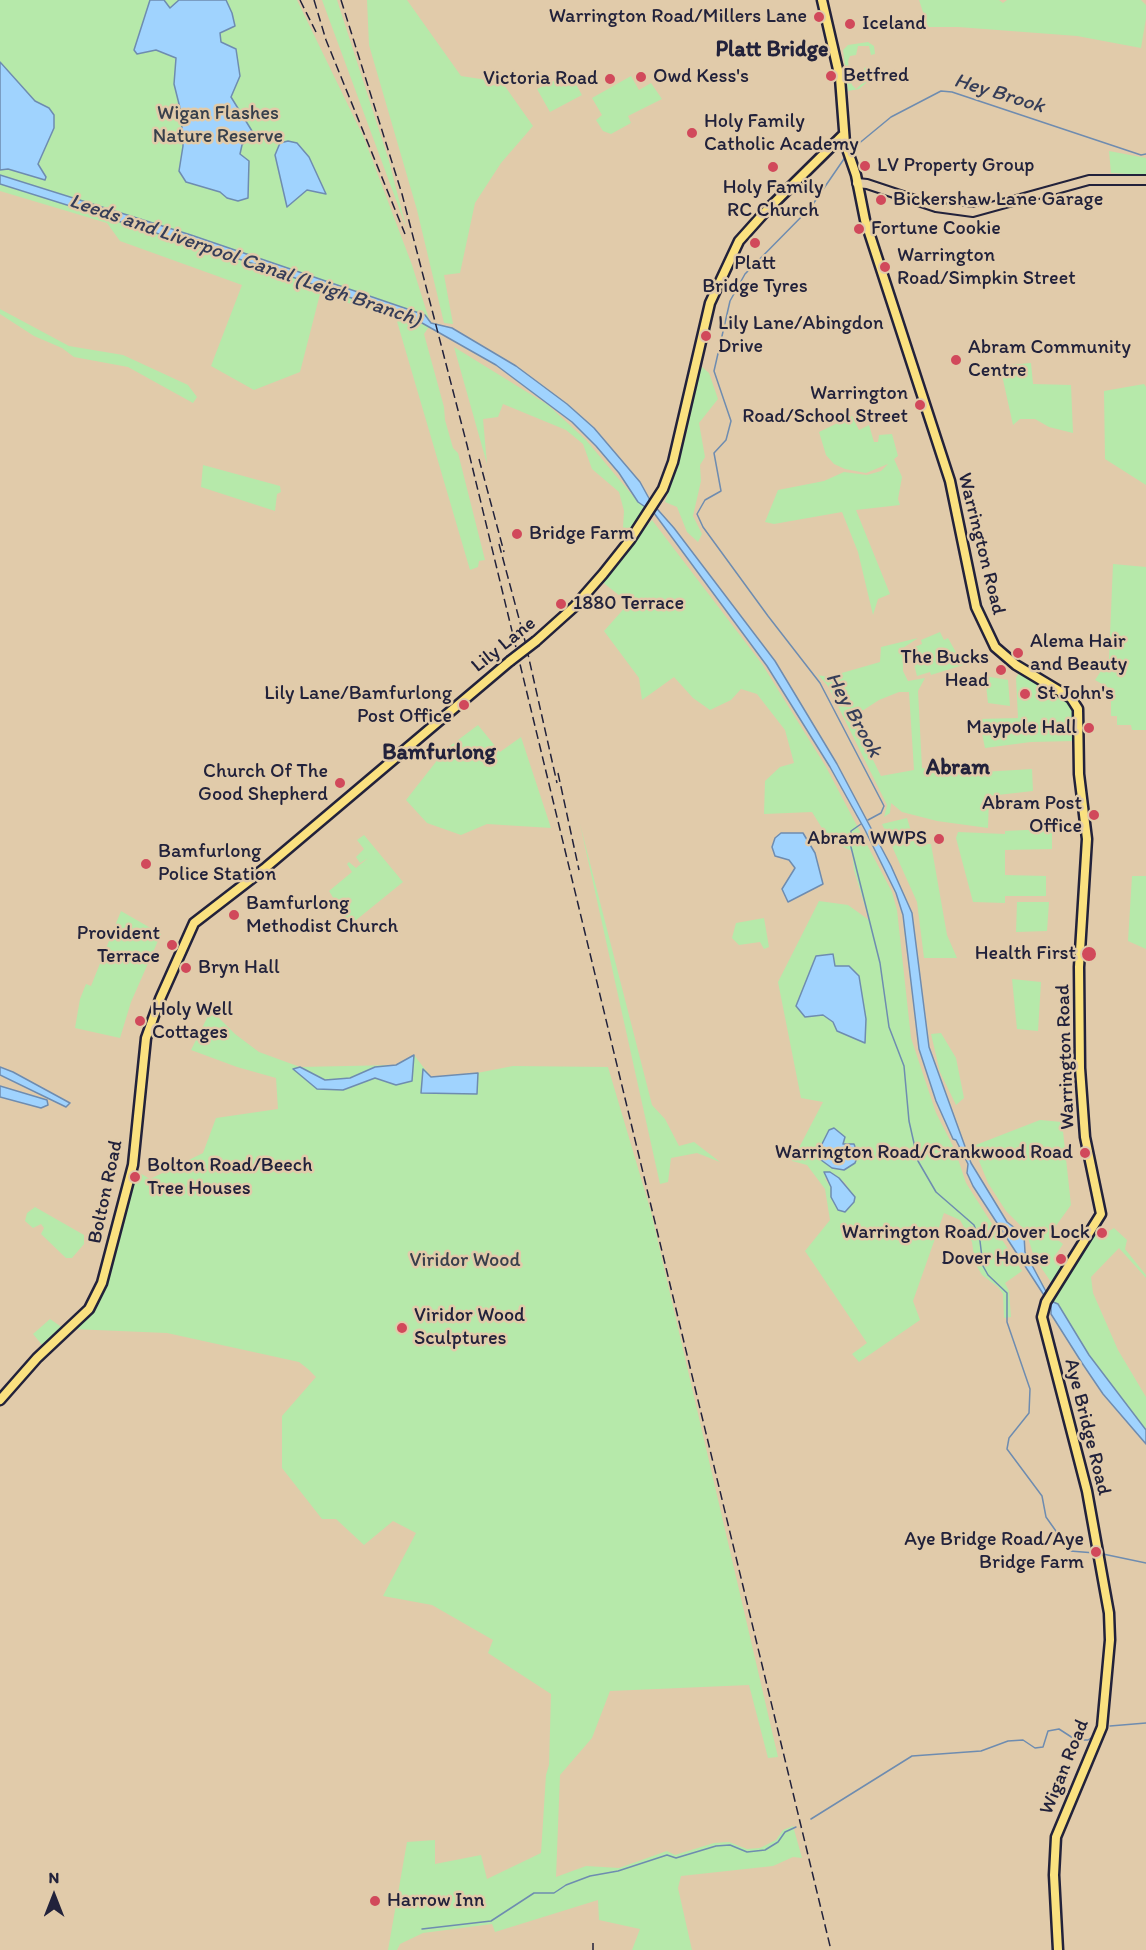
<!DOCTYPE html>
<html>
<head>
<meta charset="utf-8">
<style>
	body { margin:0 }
	#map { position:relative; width:1146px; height:1950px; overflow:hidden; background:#e1cbaa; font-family:Itim,sans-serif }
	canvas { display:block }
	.north { position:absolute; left:24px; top:1866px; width:60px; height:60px; -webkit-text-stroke:4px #e1cbaa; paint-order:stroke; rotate:0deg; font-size:16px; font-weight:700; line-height:24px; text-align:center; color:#22223b }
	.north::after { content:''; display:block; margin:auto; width:21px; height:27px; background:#22223b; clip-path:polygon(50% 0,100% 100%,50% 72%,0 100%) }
</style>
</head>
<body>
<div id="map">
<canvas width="1146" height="1950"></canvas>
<div class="north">N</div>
</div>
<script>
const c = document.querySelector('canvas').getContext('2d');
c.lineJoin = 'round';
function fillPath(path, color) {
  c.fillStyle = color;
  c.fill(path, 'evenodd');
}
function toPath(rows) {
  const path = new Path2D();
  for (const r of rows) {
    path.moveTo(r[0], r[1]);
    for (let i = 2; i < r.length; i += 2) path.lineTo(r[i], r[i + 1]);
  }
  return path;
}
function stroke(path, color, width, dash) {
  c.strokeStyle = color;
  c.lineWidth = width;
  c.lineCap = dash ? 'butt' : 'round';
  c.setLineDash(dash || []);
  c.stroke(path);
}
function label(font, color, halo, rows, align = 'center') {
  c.font = font + ' Itim,sans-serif';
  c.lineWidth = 5;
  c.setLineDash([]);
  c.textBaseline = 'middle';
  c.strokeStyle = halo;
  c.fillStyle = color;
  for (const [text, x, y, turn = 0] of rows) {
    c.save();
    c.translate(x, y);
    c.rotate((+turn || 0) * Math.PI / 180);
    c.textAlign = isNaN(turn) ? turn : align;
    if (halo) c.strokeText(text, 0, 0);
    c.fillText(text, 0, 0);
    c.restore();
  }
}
fillPath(toPath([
	[0,0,297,0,364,138,412,265,432,329,428,328,424,334,444,407,445,420,453,448,458,453,485,560,479,561,478,567,470,570,396,318,320,294,300,372,254,390,211,366,242,285,120,241,107,223,0,191],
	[322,0,337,0,389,161,406,227],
	[367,0,407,0,461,76,487,80,491,86,502,82,533,126,501,163,475,203,460,273,444,275,453,324,444,323,417,210,369,45],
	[919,0,999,0,1003,3,1007,0,1141,0,1146,5,1146,18,1141,48,1077,36,958,27,928,27],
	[868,42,874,46,875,54,871,55,869,46,858,46,856,55,850,56,848,61,852,85,856,89,865,81,864,68,871,66,866,83,859,89,848,91,843,50,848,45],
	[631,76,639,90,651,83,662,99,628,116,631,123,611,134,603,131,596,120,602,115,592,98],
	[556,80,561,87,574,81,582,95,550,112,537,89],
	[1109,151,1146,158,1146,175,1111,173],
	[0,309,69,346,123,355,188,385,197,397,193,403,128,367,74,357,62,348,34,336,0,314],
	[454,347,548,405,586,440,638,502,647,506,622,543,624,511,619,492,592,469,583,444,566,430,503,404,498,417,483,419,487,464],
	[1031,363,1033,384,1071,385,1073,433,1049,427,1035,419,1020,419,1013,425,1000,366],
	[701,366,709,373,718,399,699,423,705,457,700,465,701,481,693,516,702,534,698,542,687,532,677,507,665,502,685,439],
	[1144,384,1146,387,1146,485,1105,459,1104,391],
	[852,416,859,430,869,425,874,442,878,442,879,435,892,434,898,456,894,459,902,477,898,499,900,505,856,510,890,594,878,599,873,615,858,552,842,512,774,524,765,522,778,490,824,481,844,472,867,475,881,471,888,464,866,473,845,469,834,464,826,455,819,432],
	[203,465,280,486,281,492,277,494,275,511,201,487],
	[652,520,762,664,826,767,892,892,897,910,911,1038,936,1113,955,1150,966,1183,1022,1271,1005,1283,1009,1291,1011,1317,1004,1318,1003,1294,998,1287,982,1275,975,1263,972,1242,960,1220,944,1213,913,1301,920,1320,859,1362,852,1354,867,1343,805,1251,830,1220,825,1189,807,1165,792,1161,823,1102,801,1098,778,982,819,901,848,905,869,920,854,870,852,851,830,841,812,812,764,814,765,781,780,767,794,763,785,730,757,694,741,689,731,700,710,710,693,698,674,677,642,700,639,678,604,631,629,603,601,581],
	[823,1015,866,1019,865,1042,837,1031,833,1022],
	[824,1142,854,1144,858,1155,855,1163,821,1160,820,1148],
	[831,1172,845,1183,852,1194,854,1202,845,1212,838,1210,831,1198,831,1187,825,1179],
	[1113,564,1146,567,1146,730,1132,730,1131,725,1117,725,1117,716,1111,716,1111,689,1095,680,1109,659],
	[940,632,944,640,948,638,963,665,931,675,930,672,917,676,910,649,922,644,921,640],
	[918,638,903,648,903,671,908,681,925,678,918,691,922,768,966,773,1032,769,1033,791,989,796,988,828,937,821,902,812,891,803,890,813,884,817,887,805,828,686,818,675,828,677,880,662,881,647],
	[899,692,909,692,914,770,881,776,855,724,859,713,879,700],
	[1020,671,1067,700,1074,707,1074,741,1031,742,985,748,979,719,1018,718,1016,678],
	[985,676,1008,680,1010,706,988,703],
	[478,725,500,752,521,737,551,828,487,824,461,835,427,823,406,800,446,749],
	[907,818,915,844,931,844,947,935,957,958,924,958,917,902,882,824],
	[580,824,652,1105,665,1119,679,1146,694,1142,720,1162,697,1153,671,1158,668,1182,660,1184],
	[1047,829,1048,833,1052,833,1052,849,1005,850,1005,875,1046,876,1046,896,1005,896,1005,903,973,902,956,838,958,832,1005,834,1005,831],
	[364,835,403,882,350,925,329,891,352,872,347,864,349,862,356,868,368,858,360,863,356,857,364,849,357,840],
	[1132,876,1146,876,1146,949,1128,941],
	[1017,902,1049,902,1047,931,1016,932],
	[121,911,161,934,131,1002,120,1038,75,1028,80,999,86,984,91,986],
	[764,918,769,947,764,949,760,942,739,945,732,938,736,923],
	[1012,979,1041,982,1038,1031,1017,1029],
	[211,1010,235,1034,259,1052,300,1067,395,1065,414,1055,431,1077,477,1073,513,1066,608,1067,651,1212,778,1757,768,1758,749,1685,610,1691,592,1738,560,1775,556,1877,586,1866,619,1868,667,1851,675,1855,714,1843,729,1842,747,1849,760,1848,776,1840,783,1830,793,1826,802,1858,793,1857,773,1866,681,1876,678,1888,692,1950,632,1950,640,1929,599,1920,598,1900,495,1932,492,1924,423,1933,400,1944,397,1950,388,1950,407,1842,435,1840,435,1864,481,1855,487,1879,541,1853,546,1775,549,1765,551,1694,488,1653,493,1640,432,1605,383,1596,416,1533,393,1521,364,1545,336,1519,322,1519,282,1468,282,1416,316,1377,308,1369,299,1362,167,1333,72,1329,89,1309,113,1259,133,1169,150,1179,203,1153,216,1118,278,1109,276,1078,237,1067,191,1050],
	[941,1033,956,1058,964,1098,956,1105,940,1072,931,1034],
	[1040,1120,1062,1122,1071,1205,1050,1234,1063,1244,1053,1259,1064,1266,1053,1285,1034,1257,1026,1231,1006,1211,988,1183,973,1146],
	[35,1207,84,1235,84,1244,72,1258,66,1258,41,1234,44,1228,41,1224,33,1228,25,1221,27,1213],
	[1114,1228,1127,1240,1125,1249,1146,1275,1146,1278,1119,1248,1091,1277,1093,1293,1118,1350,1146,1397,1146,1430,1089,1355,1058,1304,1051,1301,1097,1231,1106,1233],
	[50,1319,63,1328,43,1346,33,1334]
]), '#b6e9aa');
const water = toPath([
	[150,0,164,0,170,8,179,0,226,0,232,13,235,26,220,33,221,42,236,49,240,76,231,97,252,131,242,145,240,154,249,161,248,198,238,201,227,198,220,192,186,182,179,171,183,146,181,112,174,84,176,58,156,50,137,54,134,50,150,0],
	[0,62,35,101,49,108,54,115,54,128,38,164,46,177,45,180,8,169,0,170,0,62],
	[288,141,297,143,309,157,326,194,307,190,287,207,275,155,280,143,288,141],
	[0,175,191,235,425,315,431,323,452,328,516,366,567,404,594,428,640,482,651,502,674,528,775,661,837,764,891,866,912,913,929,1047,971,1163,1007,1222,1024,1235,1025,1252,1051,1301,1058,1304,1089,1355,1146,1430,1146,1444,1103,1394,1082,1363,1051,1314,1051,1306,973,1186,967,1173,968,1164,956,1140,953,1139,936,1101,919,1049,903,915,896,893,865,830,830,767,767,666,654,513,638,502,619,473,596,446,572,422,496,365,422,323,264,267,0,184,0,175],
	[781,833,803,833,815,853,823,884,788,902,782,889,795,868,789,860,775,856,772,847,775,838,781,833],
	[833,954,835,966,849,966,859,976,866,1019,865,1043,837,1031,833,1022,823,1015,805,1017,796,1006,816,956,833,954],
	[414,1055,412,1081,396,1085,375,1078,343,1090,317,1089,293,1069,300,1067,325,1080,350,1078,375,1067,396,1065,414,1055],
	[0,1067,13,1072,70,1103,66,1107,0,1075,0,1067],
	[423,1069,431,1077,478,1073,477,1094,421,1093,423,1069],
	[0,1086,47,1100,48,1105,41,1108,0,1097,0,1086],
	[834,1128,845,1137,843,1144,854,1144,858,1155,855,1163,844,1170,832,1168,821,1160,820,1148,829,1130,834,1128],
	[824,1172,830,1172,839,1178,855,1197,854,1202,845,1212,838,1210,831,1197,831,1187,824,1172]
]);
fillPath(water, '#a0d3fe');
stroke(water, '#6e8cb0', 1.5);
stroke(toPath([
	[851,150,891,117,941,91,952,92,1141,155,1146,154],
	[846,156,811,207,745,274,730,301,714,371,731,421,726,440,714,453,721,491,705,500,697,514,703,527,768,616,820,683,884,806,881,813,868,820],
	[861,824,851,831,851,847,880,963,889,1027,904,1066,909,1121,918,1161,936,1192,974,1225,980,1241,983,1266,988,1275,1007,1293,1007,1322,1030,1389,1029,1413,1009,1438,1007,1449,1042,1496,1046,1517,1070,1551,1095,1553],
	[1103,1554,1146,1563],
	[1110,1726,1146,1723],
	[811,1819,912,1756,981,1751,1008,1741,1023,1740,1035,1748,1043,1747,1048,1731,1059,1729,1076,1740,1088,1740,1094,1736],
	[422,1929,491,1921,534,1893,554,1893,566,1885,590,1876,618,1871,667,1855,676,1858,716,1846,730,1845,747,1852,765,1850,778,1842,785,1832,796,1827]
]), '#6e8cb0', 1.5);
const secondary = toPath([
	[857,183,867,184,936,207,973,212,1089,180,1146,180]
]);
const primary = toPath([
	[822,0,840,78,845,143,856,175,865,220,950,481,976,607,995,647,1016,665,1071,698,1078,709,1079,774,1087,839,1079,967,1080,1068,1085,1137,1101,1214,1046,1302,1042,1317,1087,1491,1109,1613,1110,1640,1102,1727,1056,1837,1054,1875,1058,1950],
	[536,641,575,606,603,574,630,540,663,489,673,462,710,303,739,241,765,212,843,135],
	[0,1400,37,1358,89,1309,102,1283,133,1165,146,1038,160,999,194,923,264,869,510,661]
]);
stroke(secondary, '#22223b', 12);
stroke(primary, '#22223b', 13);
stroke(secondary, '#e1cbaa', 8);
stroke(primary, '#fae180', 8);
stroke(toPath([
	[300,0,316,32],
	[314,0,326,40,405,234],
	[341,0,402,194,467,445,831,1950],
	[479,459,504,552],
	[499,544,525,641,557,783],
	[558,773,579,870],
	[593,1943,593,1950]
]), '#22223b', 1.5, [9, 4.5]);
const primaryBridge = toPath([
	[510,661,536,641]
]);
stroke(primaryBridge, '#22223b', 13, []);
stroke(primaryBridge, '#fae180', 8);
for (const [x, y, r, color] of [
	[819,17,6,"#d1495b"],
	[850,24,6,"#d1495b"],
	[831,76,6,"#d1495b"],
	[641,77,6,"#d1495b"],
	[610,79,6,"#d1495b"],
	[692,133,6,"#d1495b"],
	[865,166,6,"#d1495b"],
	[773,167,6,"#d1495b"],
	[881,200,6,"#d1495b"],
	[859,229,6,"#d1495b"],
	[755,243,6,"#d1495b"],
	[885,267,6,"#d1495b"],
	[706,336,6,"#d1495b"],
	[956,360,6,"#d1495b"],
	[920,405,6,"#d1495b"],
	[517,534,6,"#d1495b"],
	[561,604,6,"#d1495b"],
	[1018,653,6,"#d1495b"],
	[1001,670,6,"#d1495b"],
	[1025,694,6,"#d1495b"],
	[464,705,6,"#d1495b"],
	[1089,728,6,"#d1495b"],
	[340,783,6,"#d1495b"],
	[1094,815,6,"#d1495b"],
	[939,839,6,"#d1495b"],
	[146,864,6,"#d1495b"],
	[234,915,6,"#d1495b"],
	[172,945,6,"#d1495b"],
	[1089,954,8,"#d1495b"],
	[186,968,6,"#d1495b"],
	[140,1021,6,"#d1495b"],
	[1085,1153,6,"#d1495b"],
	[135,1177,6,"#d1495b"],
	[1102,1233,6,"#d1495b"],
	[1061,1259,6,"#d1495b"],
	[402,1328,6,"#d1495b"],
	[1096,1552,6,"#d1495b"],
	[375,1901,6,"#d1495b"]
]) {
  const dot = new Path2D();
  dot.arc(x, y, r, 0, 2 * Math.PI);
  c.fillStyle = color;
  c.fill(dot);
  stroke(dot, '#e1cbaa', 2);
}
label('20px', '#22223b', '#e1cbaa', [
	["Warrington Road/Millers Lane",807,17,"right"],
	["Iceland",862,24],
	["Betfred",843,76],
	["Owd Kess's",653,77],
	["Victoria Road",598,79,"right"],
	["Holy Family",704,122],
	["Catholic Academy",704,145],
	["LV Property Group",877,166],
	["Holy Family",773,188,"center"],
	["RC Church",773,211,"center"],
	["Bickershaw Lane Garage",893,200],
	["Fortune Cookie",871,229],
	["Warrington",897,256],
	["Road/Simpkin Street",897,279],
	["Platt",755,264,"center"],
	["Bridge Tyres",755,287,"center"],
	["Lily Lane/Abingdon",718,324],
	["Drive",718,347],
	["Abram Community",968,348],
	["Centre",968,371],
	["Warrington",908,394,"right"],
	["Road/School Street",908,417,"right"],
	["Bridge Farm",529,534],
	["1880 Terrace",573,604],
	["Alema Hair",1030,642],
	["and Beauty",1030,665],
	["The Bucks",989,658,"right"],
	["Head",989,681,"right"],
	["Lily Lane/Bamfurlong",452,694,"right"],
	["Post Office",452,717,"right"],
	["St John's",1037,694],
	["Maypole Hall",1077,728,"right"],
	["Church Of The",328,772,"right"],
	["Good Shepherd",328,795,"right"],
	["Abram Post",1082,804,"right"],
	["Office",1082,827,"right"],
	["Abram WWPS",927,839,"right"],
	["Bamfurlong",158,852],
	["Police Station",158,875],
	["Bamfurlong",246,904],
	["Methodist Church",246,927],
	["Provident",160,934,"right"],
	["Terrace",160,957,"right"],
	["Health First",1076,954,"right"],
	["Bryn Hall",198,968],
	["Holy Well",152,1010],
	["Cottages",152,1033],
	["Warrington Road/Crankwood Road",1073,1153,"right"],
	["Bolton Road/Beech",147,1166],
	["Tree Houses",147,1189],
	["Warrington Road/Dover Lock",1090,1233,"right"],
	["Dover House",1049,1259,"right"],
	["Viridor Wood",414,1316],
	["Sculptures",414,1339],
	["Aye Bridge Road/Aye",1084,1540,"right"],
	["Bridge Farm",1084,1563,"right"],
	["Harrow Inn",387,1901]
], 'left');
label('20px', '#38404c', '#e1cbaa', [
	["Wigan Flashes",218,114],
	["Nature Reserve",218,137],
	["Viridor Wood",465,1261]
]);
label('20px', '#22223b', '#e1cbaa', [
	["Warrington Road",981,544,76],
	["Lily Lane",504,645,-39],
	["Warrington Road",1066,1057,-92],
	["Bolton Road",106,1192,-78],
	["Aye Bridge Road",1087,1427,76],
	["Wigan Road",1065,1767,-68]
]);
label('italic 21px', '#353d58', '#e1cbaa', [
	["Hey Brook",999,94,17],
	["Leeds and Liverpool Canal (Leigh Branch)",245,261,19],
	["Hey Brook",853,715,61]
]);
label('bold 22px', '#22223b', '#e1cbaa', [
	["Platt Bridge",772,50],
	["Bamfurlong",439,753],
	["Abram",958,768]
]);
</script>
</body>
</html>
